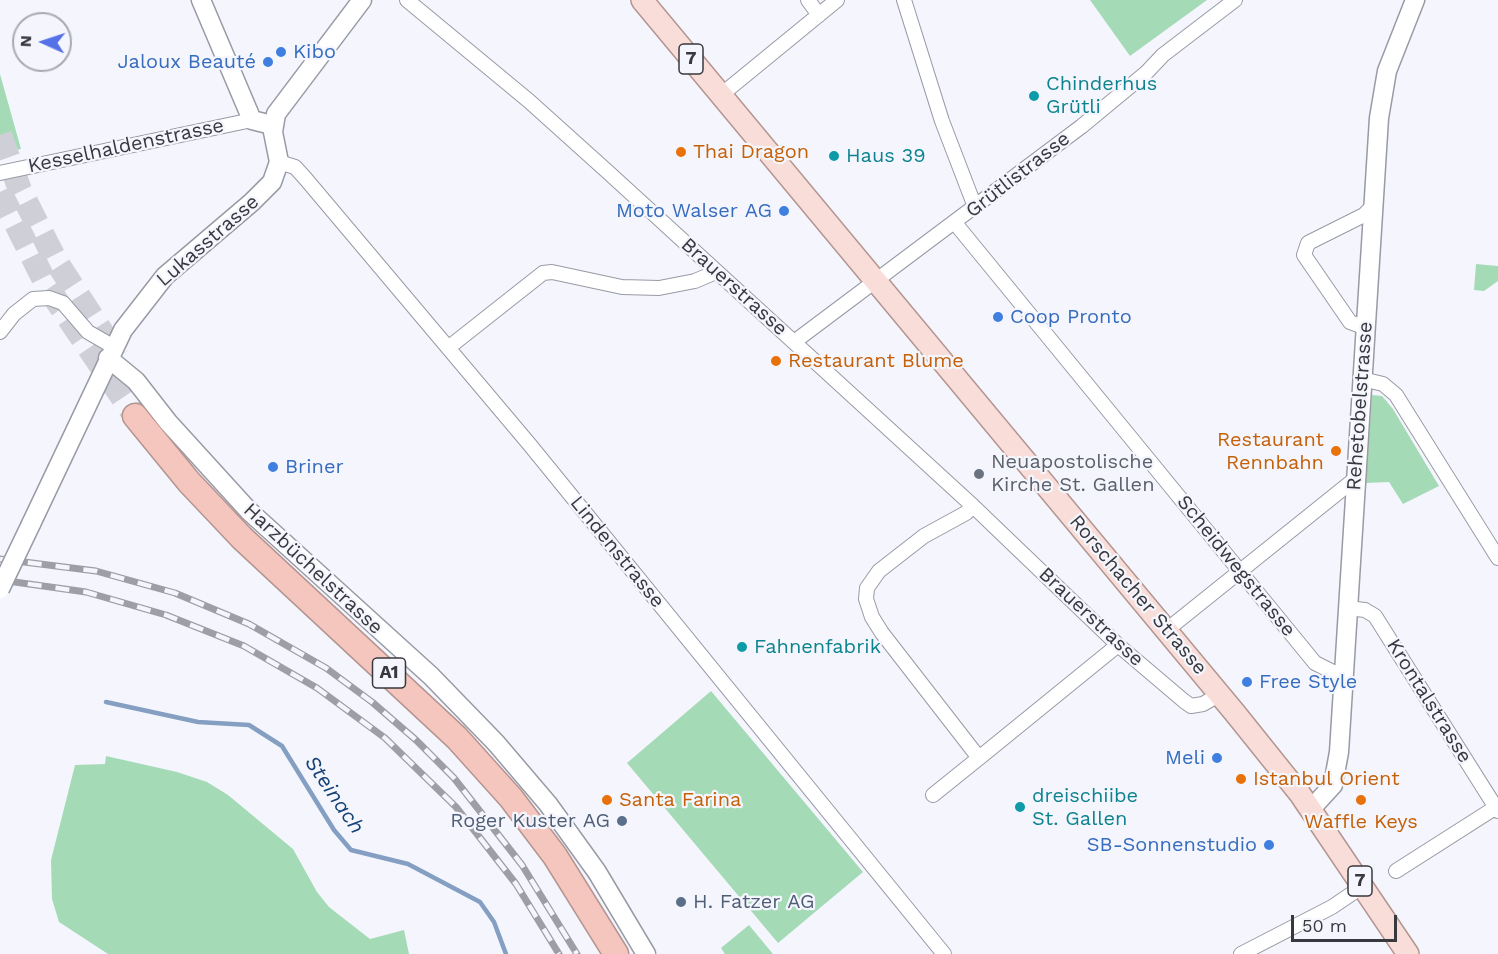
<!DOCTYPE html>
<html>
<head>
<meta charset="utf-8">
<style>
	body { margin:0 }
	#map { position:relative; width:1498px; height:954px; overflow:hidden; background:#f5f6fd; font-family:"Work Sans",sans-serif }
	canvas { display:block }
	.north { position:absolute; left:12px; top:12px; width:60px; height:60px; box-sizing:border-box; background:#f5f6fd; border:2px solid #a9aab1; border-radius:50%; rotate:273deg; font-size:16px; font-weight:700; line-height:24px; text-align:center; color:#38393e }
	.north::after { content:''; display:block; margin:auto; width:21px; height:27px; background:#5571e7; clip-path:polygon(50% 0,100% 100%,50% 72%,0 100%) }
	.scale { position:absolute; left:1291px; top:915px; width:106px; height:27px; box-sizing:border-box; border:3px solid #38393e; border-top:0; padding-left:8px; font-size:18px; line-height:21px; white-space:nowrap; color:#38393e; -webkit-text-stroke:4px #f5f6fd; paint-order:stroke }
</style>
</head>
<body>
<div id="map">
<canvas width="1498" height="954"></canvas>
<div class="north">N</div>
<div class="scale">50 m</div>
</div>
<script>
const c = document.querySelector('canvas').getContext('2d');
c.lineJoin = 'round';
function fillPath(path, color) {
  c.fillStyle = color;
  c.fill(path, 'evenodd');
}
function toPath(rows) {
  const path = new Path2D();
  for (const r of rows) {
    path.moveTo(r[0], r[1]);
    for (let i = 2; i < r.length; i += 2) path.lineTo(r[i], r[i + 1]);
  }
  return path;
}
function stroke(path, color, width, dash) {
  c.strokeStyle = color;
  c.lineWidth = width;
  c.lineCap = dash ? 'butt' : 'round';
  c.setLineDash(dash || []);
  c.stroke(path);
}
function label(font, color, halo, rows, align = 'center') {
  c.font = font + ' "Work Sans",sans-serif';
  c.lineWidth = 4.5;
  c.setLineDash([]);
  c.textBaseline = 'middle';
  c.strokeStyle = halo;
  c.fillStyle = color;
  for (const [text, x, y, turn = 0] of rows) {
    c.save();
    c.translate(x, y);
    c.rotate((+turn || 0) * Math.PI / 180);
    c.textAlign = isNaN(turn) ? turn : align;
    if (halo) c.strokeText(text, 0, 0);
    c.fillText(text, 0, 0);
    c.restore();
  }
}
fillPath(toPath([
	[1090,0,1207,0,1130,56],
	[0,74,21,149,0,154],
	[1476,264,1498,266,1498,281,1484,291,1474,290],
	[1372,395,1382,396,1393,409,1439,486,1403,504,1389,482,1366,483],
	[711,691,863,872,778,943,627,763],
	[106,756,177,772,207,782,228,795,293,849,317,892,329,907,370,939,404,930,409,954,108,954,59,922,52,899,51,860,75,765,105,764],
	[749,925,773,954,725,954,721,948]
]), '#a5dab7');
stroke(toPath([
	[106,702,198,722,249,725,282,746,334,830,351,850,408,864,480,902,494,922,506,954]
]), '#849fc2', 4.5);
stroke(toPath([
	[0,135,20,190,56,261,118,357],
	[0,192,48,288,135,416]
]), '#cfd0d7', 24, [24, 12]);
const street = toPath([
	[407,0,529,101,609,173,973,506,1118,645,1184,701,1191,706,1203,704,1220,694],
	[808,0,819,15],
	[904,0,942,121,975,207],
	[721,95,837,0],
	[279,162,295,167,305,178,530,445,944,954],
	[0,173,252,120],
	[955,223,1315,663,1333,672,1344,673],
	[1366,328,1350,322,1304,255,1308,243,1364,215,1373,206],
	[0,332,14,314,33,299,49,298,63,303,88,332,114,347],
	[794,342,1082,126,1146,73,1163,55,1235,0],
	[448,348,543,273,552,272,622,287,659,288,695,281,716,272],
	[1362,379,1383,384,1396,395,1498,558],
	[973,506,966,513,924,536,879,571,867,588,866,599,872,617,882,633,979,758,1118,645],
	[1347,608,1365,610,1375,616,1498,811],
	[1168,629,1355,479],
	[933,795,979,758],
	[1396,871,1498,806],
	[1241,954,1332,907,1363,886]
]);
const secondary = toPath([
	[201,0,252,120,272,125],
	[108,358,136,381,168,422,249,511,431,676,496,743,548,804,597,872,646,954],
	[31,524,123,330,165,276,252,202,272,182,279,162,273,132,276,114,362,0],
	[1311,809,1333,785,1339,752,1379,118,1387,71,1415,0]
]);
const primary = toPath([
	[642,0,1235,713,1300,794,1408,954]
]);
const highway = toPath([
	[135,416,189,482,242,538,457,738,511,798,555,856,616,954]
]);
stroke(street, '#989aa5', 16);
stroke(secondary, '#989aa5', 21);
stroke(primary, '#b39591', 24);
stroke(highway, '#b39591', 27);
stroke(street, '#fff', 14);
stroke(secondary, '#fff', 18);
stroke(primary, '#f9ddd8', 21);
stroke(highway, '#f5c6be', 24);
const rail = toPath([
	[0,559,96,571,175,593,249,624,326,668,372,702,416,740,454,778,522,865,577,954],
	[0,580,86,592,166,615,244,646,317,688,385,738,456,807,516,884,559,954]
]);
stroke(rail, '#9e9fa5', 7);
stroke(rail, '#f5f6fd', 4.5, [14]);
const secondaryBridge = toPath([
	[0,589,31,524]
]);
stroke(secondaryBridge, '#989aa5', 21, []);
stroke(secondaryBridge, '#fff', 18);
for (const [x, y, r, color] of [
	[281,52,6,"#3f7fe0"],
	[268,62,6,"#3f7fe0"],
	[1034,96,6,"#0f9aa8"],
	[681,152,6,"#e8710a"],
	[834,156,6,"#0f9aa8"],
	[784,211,6,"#3f7fe0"],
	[998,317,6,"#3f7fe0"],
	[776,361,6,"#e8710a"],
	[1336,451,6,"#e8710a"],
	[273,467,6,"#3f7fe0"],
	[979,474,6,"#6b7280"],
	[742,647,6,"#0f9aa8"],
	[1247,682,6,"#3f7fe0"],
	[1217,758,6,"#3f7fe0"],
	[1241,779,6,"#e8710a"],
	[607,800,6,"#e8710a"],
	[1361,800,6,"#e8710a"],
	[1020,807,6,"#0f9aa8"],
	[622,821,6,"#5c6f8a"],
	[1269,845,6,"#3f7fe0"],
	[681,902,6,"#5c6f8a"]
]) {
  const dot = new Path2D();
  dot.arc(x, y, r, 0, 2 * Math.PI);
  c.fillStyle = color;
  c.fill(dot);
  stroke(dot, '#f5f6fd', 2);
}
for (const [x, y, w] of [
	[691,59,24],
	[389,673,33],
	[1360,881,24]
]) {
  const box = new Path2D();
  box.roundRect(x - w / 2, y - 15, w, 30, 4.5);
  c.fillStyle = '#f5f6fd';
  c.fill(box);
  stroke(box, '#38393e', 1.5);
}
label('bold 18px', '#38393e', null, [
	["7",691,59],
	["A1",389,673],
	["7",1360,881]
]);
label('20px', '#366cbe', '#f5f6fd', [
	["Kibo",293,52],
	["Jaloux Beauté",256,62,"right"],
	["Moto Walser AG",772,211,"right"],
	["Coop Pronto",1010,317],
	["Briner",285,467],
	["Free Style",1259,682],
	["Meli",1205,758,"right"],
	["SB-Sonnenstudio",1257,845,"right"]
], 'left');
label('20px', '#0d838f', '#f5f6fd', [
	["Chinderhus",1046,84],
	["Grütli",1046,107],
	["Haus 39",846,156],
	["Fahnenfabrik",754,647],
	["dreischiibe",1032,796],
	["St. Gallen",1032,819]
], 'left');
label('20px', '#38393e', '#f5f6fd', [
	["Kesselhaldenstrasse",126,146,-12],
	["Grütlistrasse",1018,175,-38],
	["Lukasstrasse",208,241,-41],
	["Brauerstrasse",734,287,42],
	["Rehetobelstrasse",1360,406,-86],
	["Lindenstrasse",617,552,51],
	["Scheidwegstrasse",1236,566,51],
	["Harzbüchelstrasse",313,569,43],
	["Rorschacher Strasse",1138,595,50],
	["Brauerstrasse",1091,617,43],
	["Krontalstrasse",1429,701,58]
]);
label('20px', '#c56008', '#f5f6fd', [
	["Thai Dragon",693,152],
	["Restaurant Blume",788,361],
	["Restaurant",1324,440,"right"],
	["Rennbahn",1324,463,"right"],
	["Istanbul Orient",1253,779],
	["Santa Farina",619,800],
	["Waffle Keys",1361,822,"center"]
], 'left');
label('20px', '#5b616d', '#f5f6fd', [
	["Neuapostolische",991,462],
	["Kirche St. Gallen",991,485]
], 'left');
label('20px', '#4e5e75', '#f5f6fd', [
	["Roger Kuster AG",610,821],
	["H. Fatzer AG",693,902,"left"]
], 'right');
label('italic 21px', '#144175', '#f5f6fd', [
	["Steinach",334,795,56]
]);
</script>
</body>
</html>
